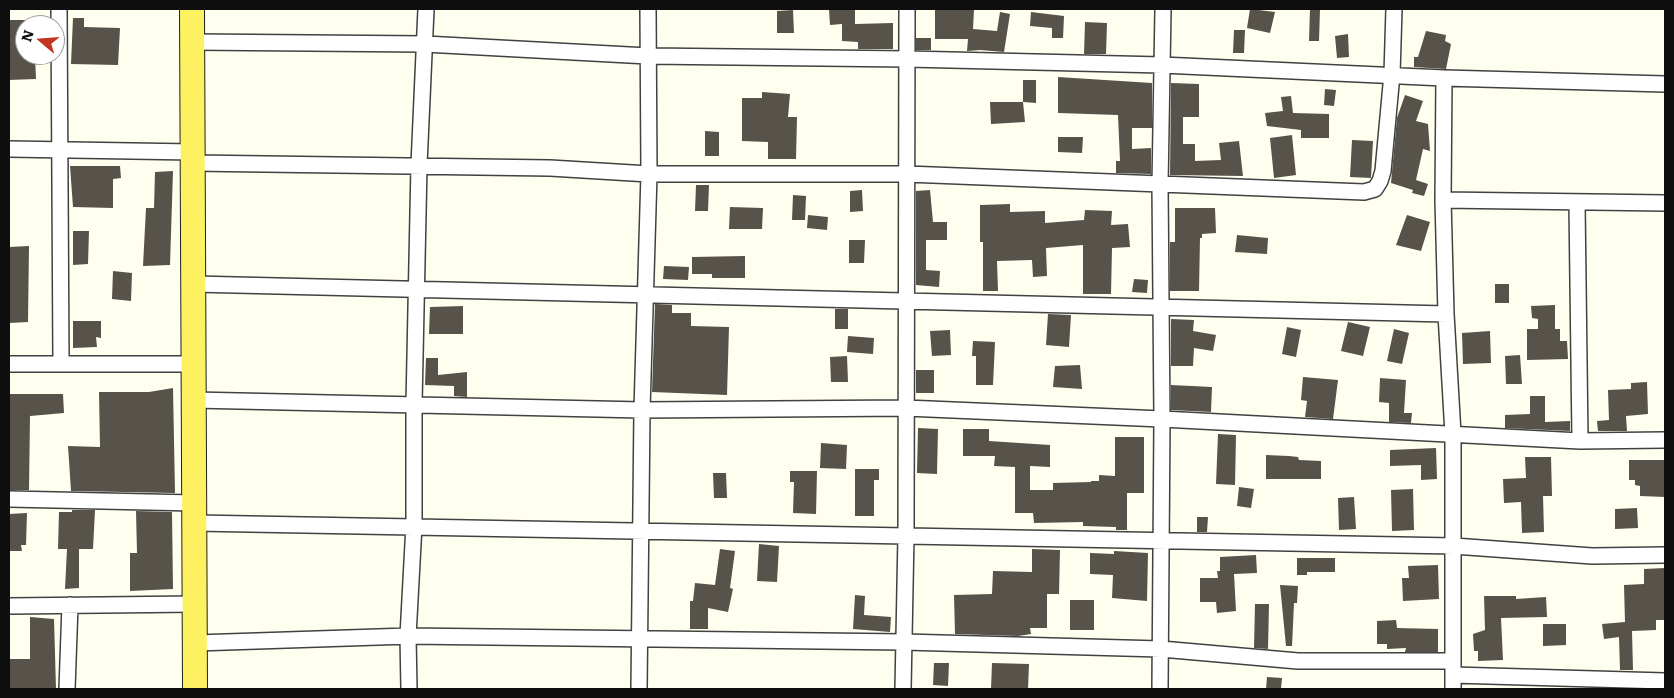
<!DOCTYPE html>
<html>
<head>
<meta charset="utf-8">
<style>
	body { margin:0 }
	#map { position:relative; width:1674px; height:698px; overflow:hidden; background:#fffff0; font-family:Literata,serif }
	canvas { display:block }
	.frame { position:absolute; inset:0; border:10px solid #0e0e0e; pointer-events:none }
	.north { position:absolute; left:15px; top:15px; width:50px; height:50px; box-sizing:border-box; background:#fff; border:1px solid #9f9f9f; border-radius:50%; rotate:288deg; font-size:14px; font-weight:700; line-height:20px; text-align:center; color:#0e0e0e }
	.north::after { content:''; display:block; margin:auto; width:18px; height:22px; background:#c43521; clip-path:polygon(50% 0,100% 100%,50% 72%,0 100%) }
</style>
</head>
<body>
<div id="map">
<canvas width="1674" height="698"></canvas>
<div class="frame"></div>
<div class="north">N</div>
</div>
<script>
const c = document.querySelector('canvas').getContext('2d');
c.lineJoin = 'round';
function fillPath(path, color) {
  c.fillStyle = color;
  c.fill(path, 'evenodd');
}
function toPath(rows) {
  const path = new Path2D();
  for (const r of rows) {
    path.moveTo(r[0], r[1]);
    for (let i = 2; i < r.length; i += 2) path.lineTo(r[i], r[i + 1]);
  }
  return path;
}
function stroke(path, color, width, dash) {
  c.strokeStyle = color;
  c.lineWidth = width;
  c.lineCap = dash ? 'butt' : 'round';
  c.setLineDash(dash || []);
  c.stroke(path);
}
fillPath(toPath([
	[829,9,855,9,855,24,893,23,893,49,858,49,858,42,842,41,842,24,830,25],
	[974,9,973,29,997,31,1000,12,1010,14,1004,52,980,50,967,51,968,39,935,39,935,10],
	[1250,9,1275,12,1270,33,1247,28],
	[1310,9,1320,9,1319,41,1309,41],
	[793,10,794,33,777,33,777,11],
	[1031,12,1064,16,1063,38,1052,38,1052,28,1030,26],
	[73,18,84,18,84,27,120,28,118,65,71,64],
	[9,20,25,20,25,55,35,55,36,79,9,80],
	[1085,22,1107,23,1106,54,1084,54],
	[1234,30,1245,30,1244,53,1233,53],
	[1426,31,1446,35,1445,41,1451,44,1446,69,1414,67,1414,57,1418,57],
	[1348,34,1349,57,1337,58,1335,36],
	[916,38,931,38,931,50,916,50],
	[1058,77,1152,83,1152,128,1132,128,1132,149,1151,148,1151,174,1116,173,1116,161,1120,161,1118,115,1058,113],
	[1023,80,1036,80,1036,103,1023,102,1025,122,991,124,990,102,1023,102],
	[1171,83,1199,84,1199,117,1183,117,1183,144,1195,144,1195,161,1221,160,1219,143,1239,141,1243,176,1170,175],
	[1325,89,1336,90,1334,106,1324,105],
	[762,92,790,94,788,117,797,117,796,159,768,159,768,142,742,141,742,98,762,98],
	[1405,95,1423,101,1416,121,1428,124,1430,151,1423,149,1416,180,1428,184,1424,196,1412,193,1413,190,1391,183,1397,118],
	[1291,96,1293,113,1329,114,1329,138,1301,138,1301,130,1267,126,1265,113,1283,111,1281,97],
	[705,131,719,132,719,156,705,156],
	[1292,135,1296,175,1274,178,1270,138],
	[1058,137,1083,137,1082,153,1058,152],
	[1352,140,1373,141,1371,178,1350,177],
	[70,166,120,166,121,178,113,179,113,208,73,207],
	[173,171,170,265,143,266,146,208,154,208,155,172],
	[696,185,709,185,708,211,695,211],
	[862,190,863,211,850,212,850,191],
	[930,190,933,222,947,222,947,240,926,240,926,270,940,271,939,287,916,285,916,191],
	[793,195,806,196,805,220,792,220],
	[1010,204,1010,212,1045,211,1045,223,1084,220,1085,210,1112,211,1111,225,1128,224,1130,247,1112,248,1111,294,1083,294,1083,245,1046,248,1047,276,1033,277,1032,260,997,261,998,291,983,291,983,242,980,242,980,205],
	[730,207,763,208,762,229,729,229],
	[1175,208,1215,208,1216,233,1202,234,1202,238,1200,238,1199,291,1170,291,1170,242,1175,242],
	[808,215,828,217,827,230,807,228],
	[1407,215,1430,222,1421,251,1396,245],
	[73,231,89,231,88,264,73,265],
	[1237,235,1268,238,1267,254,1235,252],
	[849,240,865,240,864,263,849,263],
	[29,246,28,322,9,323,9,247],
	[745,256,745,278,712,278,712,274,692,274,692,257],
	[664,266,689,267,688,280,663,279],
	[113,271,132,273,131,301,112,299],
	[1134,279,1148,280,1147,293,1132,292],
	[1495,284,1509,284,1509,303,1495,303],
	[655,304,672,305,672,313,691,313,691,326,729,327,727,395,652,392],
	[1555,305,1555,329,1560,329,1560,341,1567,341,1568,359,1527,360,1527,329,1538,329,1538,319,1532,318,1531,306],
	[463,306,463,334,429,334,430,307],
	[835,309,848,309,848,329,835,329],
	[1048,314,1071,315,1069,347,1046,345],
	[1171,319,1194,320,1193,331,1216,335,1213,351,1194,348,1193,366,1171,366],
	[73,321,101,321,101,338,96,337,97,347,73,348],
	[1348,322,1370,327,1363,356,1341,351],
	[1287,327,1301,330,1296,357,1282,354],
	[1394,329,1409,333,1402,364,1387,361],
	[950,330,951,355,932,356,930,331],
	[1490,331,1491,363,1463,364,1462,333],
	[848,336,874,338,873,354,847,352],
	[973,341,995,342,993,385,976,385,976,356,972,356],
	[1520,355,1522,384,1506,384,1505,356],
	[847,356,848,382,831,382,830,357],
	[426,358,438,358,438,375,467,372,467,397,454,396,454,386,425,385],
	[1080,365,1082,389,1053,387,1055,366],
	[916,370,934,370,934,393,916,393],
	[1303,377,1338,380,1333,419,1305,417,1307,401,1301,400],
	[1380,378,1406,380,1404,413,1412,413,1411,423,1389,422,1389,403,1379,402],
	[1647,382,1648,414,1626,416,1627,431,1598,431,1597,421,1609,420,1608,390,1631,389,1631,383],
	[1171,385,1212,387,1211,412,1171,410],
	[173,388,175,493,71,491,68,446,100,447,99,392,149,392],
	[9,394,63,394,64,413,30,416,29,490,9,490],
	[1530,396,1545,396,1545,422,1570,421,1570,431,1505,428,1505,415,1530,414],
	[918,428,938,429,937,474,917,473],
	[963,429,989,429,989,441,1050,445,1050,467,1030,466,1030,490,1053,490,1053,483,1091,482,1091,481,1099,481,1099,475,1115,476,1115,437,1144,437,1144,493,1127,493,1127,530,1116,530,1116,527,1083,526,1083,522,1034,523,1033,513,1015,513,1015,467,994,466,995,456,963,456],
	[1218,434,1236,435,1235,485,1216,484],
	[821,443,847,445,846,469,820,468],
	[1436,448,1437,479,1421,480,1421,465,1390,466,1390,450],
	[1266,455,1289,456,1298,457,1299,460,1321,461,1321,479,1266,479],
	[1525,457,1551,457,1552,496,1543,496,1544,532,1522,533,1521,502,1504,503,1503,479,1526,478],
	[1629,460,1665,460,1665,497,1640,496,1640,486,1635,485,1635,480,1629,480],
	[855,469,879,469,879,480,874,480,874,516,855,516],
	[790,471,817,471,816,514,793,513,794,482,790,482],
	[713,473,726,473,727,498,714,498],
	[1239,487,1254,489,1251,508,1237,506],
	[1413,489,1414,530,1392,531,1391,490],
	[1354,497,1356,529,1339,530,1338,498],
	[1637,508,1638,528,1615,529,1615,509],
	[72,510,95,510,93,549,79,549,79,588,65,589,67,549,58,549,59,512,72,512],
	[136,511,172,512,173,589,130,591,130,553,137,553],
	[27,513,26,545,21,545,22,551,9,551,9,514],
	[1197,517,1208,517,1207,532,1197,532],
	[759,544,779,546,777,582,757,581],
	[720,549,735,551,730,588,733,589,728,612,708,608,708,629,690,629,690,601,693,601,695,583,715,585],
	[1032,549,1060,550,1059,594,1047,594,1047,628,1030,628,1031,634,1018,636,955,634,954,595,992,594,993,571,1032,572],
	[1114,551,1148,553,1147,601,1112,598,1113,575,1090,574,1090,553,1114,554],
	[1256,555,1257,573,1234,574,1236,611,1217,613,1216,602,1200,602,1200,578,1218,578,1217,571,1220,571,1220,557],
	[1297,558,1335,558,1335,572,1307,572,1307,575,1297,575],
	[1438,565,1439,599,1403,601,1402,578,1409,578,1408,566],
	[1665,568,1665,620,1656,620,1656,630,1632,631,1633,670,1620,670,1619,637,1604,639,1602,624,1625,622,1624,585,1644,584,1644,569],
	[1280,585,1298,586,1297,603,1294,603,1292,646,1286,646],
	[855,595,865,596,864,615,891,617,890,632,853,629],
	[1484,596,1516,596,1516,599,1546,597,1547,617,1501,618,1503,660,1478,661,1478,651,1474,651,1473,634,1485,630],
	[1070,600,1094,600,1094,630,1070,630],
	[1255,604,1269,604,1268,649,1254,648],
	[30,617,54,619,56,689,9,689,9,659,30,659],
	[1396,620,1397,628,1438,629,1438,652,1405,652,1406,648,1387,649,1387,644,1377,644,1377,621],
	[1543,624,1566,624,1566,645,1543,646],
	[934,663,949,663,948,686,933,685],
	[992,663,1029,664,1028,689,991,689],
	[1267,677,1282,678,1281,689,1266,689]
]), '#57524a');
const street = toPath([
	[59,9,61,364],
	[193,42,425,44,648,56,908,59,1162,65,1444,78,1665,84],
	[1444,78,1443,200,1446,314,1453,434,1453,689],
	[9,149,193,152],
	[193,163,550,168,649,174,907,174,1364,192,1375,189,1380,181,1383,171,1392,74,1394,9],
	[1443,200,1665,203],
	[1577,203,1580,441],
	[194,284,1446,314],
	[9,364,194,364],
	[194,400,642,410,906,408,1162,419,1580,441,1665,440],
	[9,499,195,503],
	[195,523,1454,546,1592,556,1665,555],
	[9,606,196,604],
	[196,643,408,636,904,642,1161,649,1298,661,1452,661],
	[1453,675,1665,681],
	[67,689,70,605],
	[409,689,408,636,414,525,414,404,419,165,426,9],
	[639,689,642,410,649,174,648,9],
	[903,689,906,535,907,9],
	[1160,689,1162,419,1160,185,1163,9]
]);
const primary = toPath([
	[192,9,195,689]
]);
stroke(street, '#414141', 18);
stroke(primary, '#1f1f1f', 26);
stroke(street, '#fff', 15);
stroke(primary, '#fdf162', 24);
</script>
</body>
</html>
